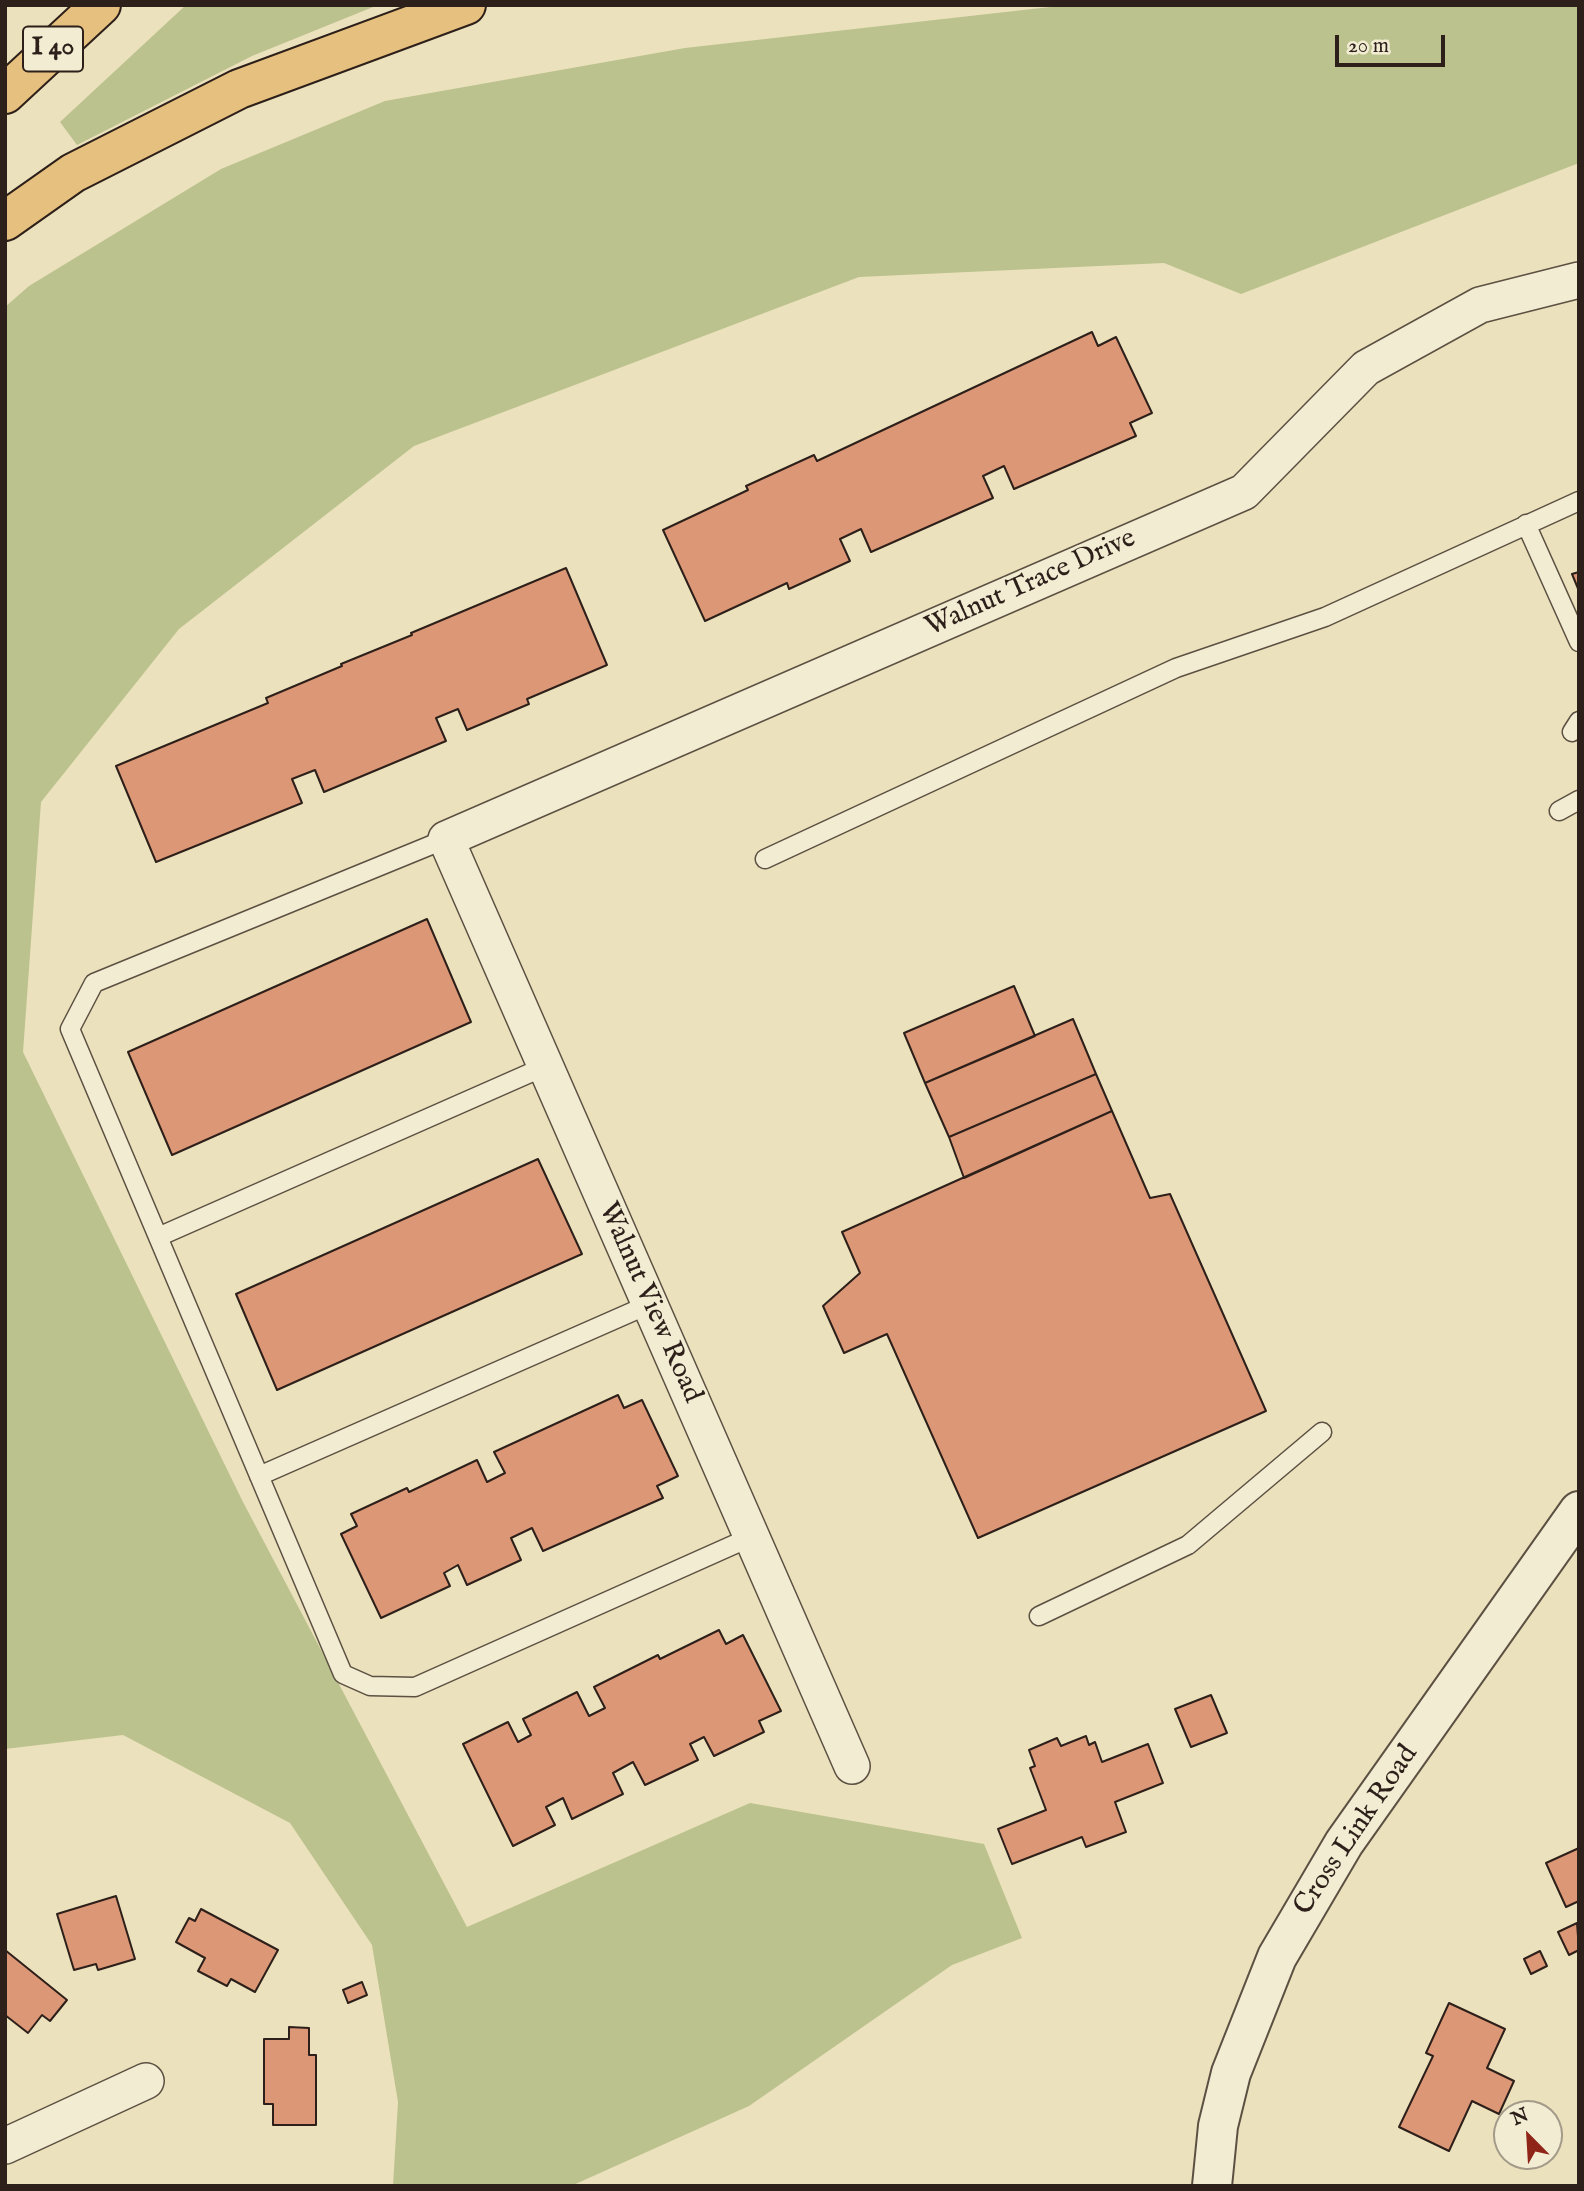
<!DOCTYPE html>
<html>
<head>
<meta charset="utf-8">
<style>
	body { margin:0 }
	#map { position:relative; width:1584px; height:2191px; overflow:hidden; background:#ebe1bc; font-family:"IM FELL English",serif }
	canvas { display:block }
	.frame { position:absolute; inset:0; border:7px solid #2d1f19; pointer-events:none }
	.north { position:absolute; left:1493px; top:2100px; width:70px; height:70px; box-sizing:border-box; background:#f2ecd3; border:2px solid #a39a89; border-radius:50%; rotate:336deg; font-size:19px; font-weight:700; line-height:28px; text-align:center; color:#2d1f19 }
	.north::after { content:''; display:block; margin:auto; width:24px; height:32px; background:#8f2418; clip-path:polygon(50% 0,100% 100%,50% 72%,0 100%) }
	.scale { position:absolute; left:1335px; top:35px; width:110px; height:32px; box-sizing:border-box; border:4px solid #2d1f19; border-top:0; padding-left:9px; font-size:21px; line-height:24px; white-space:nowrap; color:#2d1f19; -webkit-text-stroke:5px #f2ecd3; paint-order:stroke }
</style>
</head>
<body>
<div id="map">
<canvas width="1584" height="2191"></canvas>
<div class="frame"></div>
<div class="north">N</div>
<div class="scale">20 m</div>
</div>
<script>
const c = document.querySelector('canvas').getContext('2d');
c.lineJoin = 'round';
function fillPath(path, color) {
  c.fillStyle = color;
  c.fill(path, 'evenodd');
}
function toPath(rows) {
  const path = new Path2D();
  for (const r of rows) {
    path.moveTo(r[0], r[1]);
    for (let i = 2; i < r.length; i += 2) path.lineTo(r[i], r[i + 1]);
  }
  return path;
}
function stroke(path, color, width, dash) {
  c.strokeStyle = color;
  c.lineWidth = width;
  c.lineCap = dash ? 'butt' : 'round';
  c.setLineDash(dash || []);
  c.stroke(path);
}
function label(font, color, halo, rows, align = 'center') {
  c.font = font + ' "IM FELL English",serif';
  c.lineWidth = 5;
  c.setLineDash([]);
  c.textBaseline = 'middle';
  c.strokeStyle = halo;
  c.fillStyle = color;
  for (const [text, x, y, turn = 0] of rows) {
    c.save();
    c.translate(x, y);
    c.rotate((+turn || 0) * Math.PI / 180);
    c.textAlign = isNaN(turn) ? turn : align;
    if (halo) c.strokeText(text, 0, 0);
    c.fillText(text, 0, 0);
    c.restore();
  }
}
fillPath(toPath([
	[186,5,378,5,252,56,77,145,60,122],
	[1068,5,1579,5,1579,163,1241,294,1164,263,859,277,414,446,179,629,41,802,23,1052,243,1502,467,1927,750,1803,984,1844,1022,1938,952,1965,749,2106,571,2186,393,2186,398,2102,372,1945,290,1823,123,1735,5,1749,5,307,29,286,221,169,385,101,685,48]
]), '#bbc28e');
const building = toPath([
	[1092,332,1098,346,1116,337,1152,413,1130,423,1136,436,1014,489,1004,466,983,476,993,498,871,552,861,529,840,539,850,561,789,589,787,583,705,621,663,530,748,490,746,486,814,455,817,461,1092,332],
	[566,568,607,665,527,699,529,704,467,730,458,709,436,718,446,741,324,792,315,770,292,779,302,803,156,862,116,766,268,703,266,698,342,666,341,664,412,635,411,633,566,568],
	[1579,572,1579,591,1572,574,1579,572],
	[427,919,471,1022,172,1155,128,1052,427,919],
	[1014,986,1035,1036,925,1083,904,1033,1014,986],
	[1073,1019,1096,1074,949,1137,925,1083,1073,1019],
	[1096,1074,1112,1111,964,1178,949,1137,1096,1074],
	[1112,1111,1150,1198,1170,1194,1266,1411,978,1538,887,1334,844,1353,823,1306,860,1273,842,1232,1112,1111],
	[538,1159,582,1254,277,1390,236,1294,538,1159],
	[618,1395,624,1408,642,1400,678,1476,657,1486,663,1498,543,1551,532,1528,511,1538,521,1560,467,1585,458,1565,444,1573,450,1586,381,1618,341,1534,357,1526,351,1514,407,1488,409,1492,477,1460,487,1482,505,1473,494,1452,618,1395],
	[719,1630,726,1644,743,1635,781,1711,759,1721,764,1732,714,1756,704,1737,690,1744,698,1760,645,1785,633,1762,613,1773,623,1794,572,1819,563,1798,546,1807,555,1825,513,1846,463,1744,508,1722,518,1742,531,1735,523,1719,577,1692,589,1716,605,1708,594,1687,658,1655,660,1659,719,1630],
	[1211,1695,1227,1733,1191,1747,1175,1709,1211,1695],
	[1086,1736,1089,1745,1095,1742,1102,1762,1148,1744,1163,1783,1115,1802,1126,1832,1086,1847,1082,1837,1012,1864,998,1829,1046,1810,1030,1768,1035,1766,1029,1750,1057,1738,1061,1746,1086,1736],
	[1579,1848,1579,1901,1566,1907,1546,1863,1579,1848],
	[116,1896,135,1959,98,1970,96,1964,74,1970,57,1914,116,1896],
	[201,1909,278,1950,255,1992,231,1979,227,1986,198,1971,205,1958,176,1942,189,1918,195,1921,201,1909],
	[1577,1923,1579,1950,1569,1955,1558,1932,1577,1923],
	[5,1950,67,2000,50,2021,42,2015,28,2033,5,2015,5,1950],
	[1540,1951,1547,1966,1531,1974,1524,1959,1540,1951],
	[362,1982,367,1995,348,2003,343,1990,362,1982],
	[1449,2003,1505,2029,1487,2068,1514,2081,1499,2114,1472,2101,1449,2151,1399,2127,1433,2056,1426,2053,1449,2003],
	[289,2027,309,2028,309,2055,316,2055,316,2125,273,2125,273,2104,264,2104,264,2039,289,2039,289,2027]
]);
fillPath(building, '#db9776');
stroke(building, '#2d1f19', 2);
const service = toPath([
	[1526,524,1579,642],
	[1572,732,1579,721],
	[1559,811,1579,800],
	[446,839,94,983,70,1029,343,1674,370,1686,415,1687,751,1537],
	[765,859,1176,668,1325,617,1579,501],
	[158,1237,546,1066],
	[259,1476,650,1304],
	[1039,1616,1188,1545,1322,1432]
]);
const minor = toPath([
	[852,1766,446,839,1244,492,1366,368,1480,305,1579,280],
	[5,2146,146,2081]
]);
const tertiary = toPath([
	[1212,2186,1218,2126,1231,2073,1277,1957,1344,1843,1579,1511]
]);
const motorway = toPath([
	[5,94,101,5],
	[5,221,73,173,239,89,466,5]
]);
stroke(service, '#5c5042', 21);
stroke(minor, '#5c5042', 38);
stroke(tertiary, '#5c5042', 42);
stroke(motorway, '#2d1f19', 42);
stroke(service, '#f2ecd3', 18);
stroke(minor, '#f2ecd3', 35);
stroke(tertiary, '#f2ecd3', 38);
stroke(motorway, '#e6c07e', 38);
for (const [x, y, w] of [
	[53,49,60]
]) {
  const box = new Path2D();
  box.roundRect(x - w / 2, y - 22.5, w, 45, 5);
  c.fillStyle = '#f2ecd3';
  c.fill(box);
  stroke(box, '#2d1f19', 2);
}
label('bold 26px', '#2d1f19', null, [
	["I 40",53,49]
]);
label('28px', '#2d1f19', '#f2ecd3', [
	["Walnut Trace Drive",1031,584,-24],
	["Walnut View Road",649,1303,66],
	["Cross Link Road",1357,1831,-56]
]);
</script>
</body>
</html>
